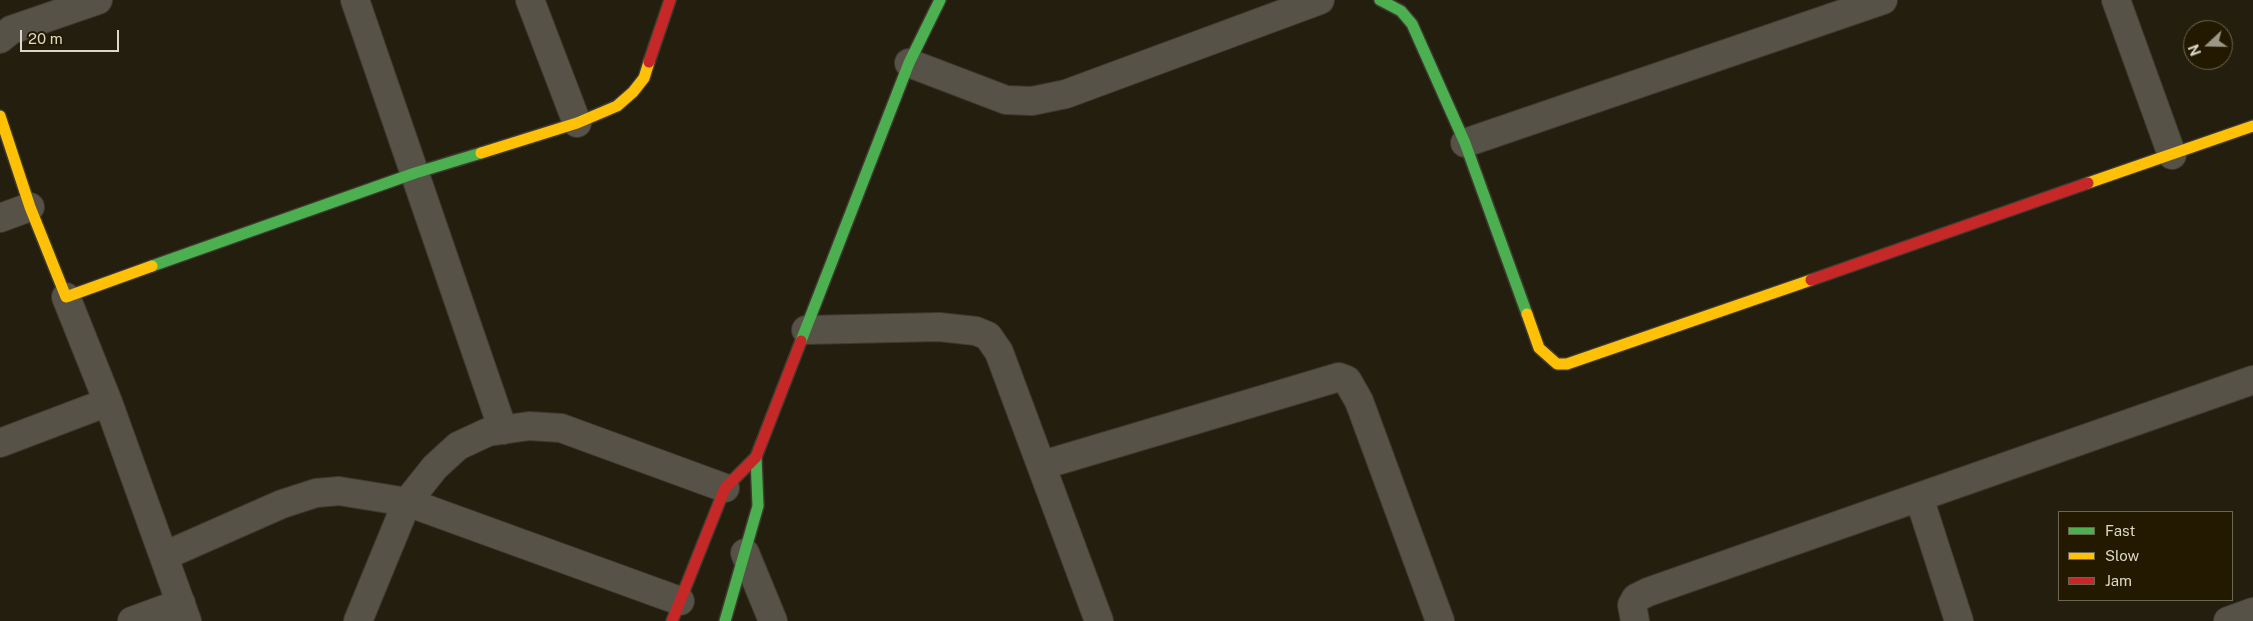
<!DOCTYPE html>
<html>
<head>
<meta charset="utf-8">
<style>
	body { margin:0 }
	#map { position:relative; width:2253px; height:621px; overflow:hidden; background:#241e0e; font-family:"Public Sans",sans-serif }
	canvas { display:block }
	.legend { position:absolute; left:2058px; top:511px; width:175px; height:90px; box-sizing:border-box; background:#221900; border:1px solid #6c654f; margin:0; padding:6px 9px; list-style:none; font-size:15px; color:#dcd7c6 }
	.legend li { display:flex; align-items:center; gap:10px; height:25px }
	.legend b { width:25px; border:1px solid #6c654f }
	.north { position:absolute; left:2183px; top:20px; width:50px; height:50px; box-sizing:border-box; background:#221900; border:1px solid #6c654f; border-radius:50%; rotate:249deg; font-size:14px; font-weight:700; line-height:20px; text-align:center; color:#dcd7c6 }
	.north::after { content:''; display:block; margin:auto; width:18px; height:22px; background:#9c9686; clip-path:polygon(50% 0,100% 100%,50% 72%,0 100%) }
	.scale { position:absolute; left:20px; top:30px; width:99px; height:22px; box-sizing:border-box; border:2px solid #dcd7c6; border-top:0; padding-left:6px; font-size:15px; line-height:18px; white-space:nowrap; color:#dcd7c6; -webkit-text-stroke:4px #221900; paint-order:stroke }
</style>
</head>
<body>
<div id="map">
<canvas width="2253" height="621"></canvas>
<ul class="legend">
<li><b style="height:6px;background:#4caf50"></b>Fast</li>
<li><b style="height:6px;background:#ffc107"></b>Slow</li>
<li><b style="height:6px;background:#c62828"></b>Jam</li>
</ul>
<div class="north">N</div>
<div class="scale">20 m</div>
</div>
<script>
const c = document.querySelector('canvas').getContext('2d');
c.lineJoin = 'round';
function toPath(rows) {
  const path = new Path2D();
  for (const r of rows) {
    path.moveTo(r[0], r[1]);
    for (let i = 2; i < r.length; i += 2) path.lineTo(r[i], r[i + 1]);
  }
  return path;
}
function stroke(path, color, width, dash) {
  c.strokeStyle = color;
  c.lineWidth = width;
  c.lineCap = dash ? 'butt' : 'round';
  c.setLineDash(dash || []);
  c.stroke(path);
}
const street = toPath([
	[355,0,503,430],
	[530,0,577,123],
	[2116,0,2172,155],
	[0,39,11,30,98,0],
	[909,63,1006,100,1032,101,1066,94,1320,0],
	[1465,143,1883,0],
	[0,218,30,207],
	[66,297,108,402,187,621],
	[806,330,939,327,976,331,988,336,999,352,1099,621],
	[0,443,108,402],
	[1043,465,1339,377,1347,380,1359,401,1440,621],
	[1919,497,1959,621],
	[745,553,773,621],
	[164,556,282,504,316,493,339,491,407,502,680,601],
	[132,621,181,603],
	[358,621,407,502,435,467,458,446,488,432,529,426,561,428,725,488],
	[1635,621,1632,605,1636,598,1648,592,2253,380],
	[2228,621,2253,612]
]);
const fast = toPath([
	[1380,0,1401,11,1412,24,1465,143,1527,314],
	[152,266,415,173,481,153],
	[801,341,909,63,940,0],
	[725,621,758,506,756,457]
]);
const slow = toPath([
	[0,116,30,207,66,297,152,266],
	[481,153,577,123,617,106,633,92,644,78,649,62],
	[2088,183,2253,126],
	[1527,314,1539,348,1557,364,1567,364,1811,280]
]);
const jam = toPath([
	[649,62,670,0],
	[1811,280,2088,183],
	[672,621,725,488,756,457,801,341]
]);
stroke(street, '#3e3a30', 30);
stroke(fast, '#3e3a30', 14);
stroke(slow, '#3e3a30', 14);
stroke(jam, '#3e3a30', 14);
stroke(street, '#565247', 28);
stroke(fast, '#4caf50', 11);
stroke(slow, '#ffc107', 11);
stroke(jam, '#c62828', 11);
</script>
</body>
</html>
